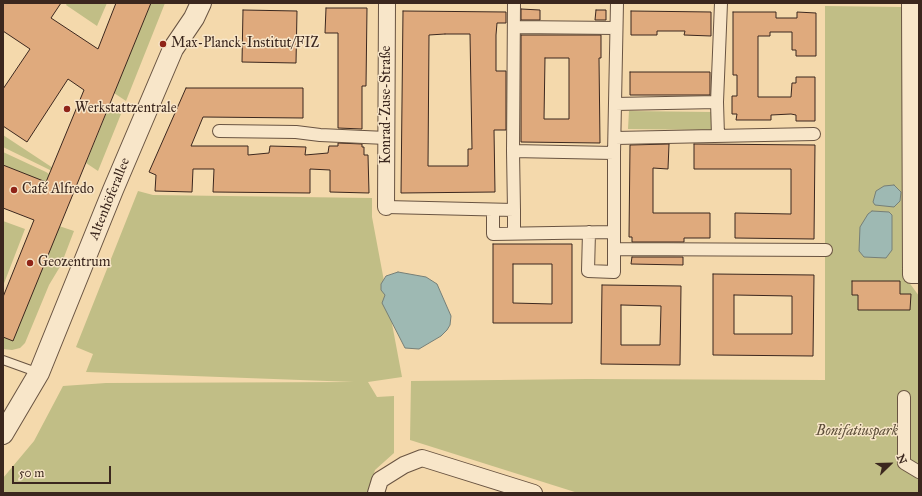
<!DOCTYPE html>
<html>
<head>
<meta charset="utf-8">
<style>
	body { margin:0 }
	#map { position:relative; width:922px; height:496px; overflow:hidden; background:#f4d9ac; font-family:"IM FELL Great Primer",serif }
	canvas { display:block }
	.frame { position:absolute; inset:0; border:4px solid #3b271e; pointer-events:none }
	.north { position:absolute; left:870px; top:444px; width:40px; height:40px; -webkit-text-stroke:3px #f8e6c9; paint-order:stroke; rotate:67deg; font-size:11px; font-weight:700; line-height:16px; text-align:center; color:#3b271e }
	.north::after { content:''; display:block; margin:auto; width:14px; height:18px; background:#3b271e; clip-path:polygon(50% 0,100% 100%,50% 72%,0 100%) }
	.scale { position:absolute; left:12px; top:466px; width:99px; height:18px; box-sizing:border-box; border:2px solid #3b271e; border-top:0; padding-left:5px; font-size:12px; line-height:14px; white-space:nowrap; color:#3b271e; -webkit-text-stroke:3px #f8e6c9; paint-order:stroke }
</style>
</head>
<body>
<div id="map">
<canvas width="922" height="496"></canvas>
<div class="frame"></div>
<div class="north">N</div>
<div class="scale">50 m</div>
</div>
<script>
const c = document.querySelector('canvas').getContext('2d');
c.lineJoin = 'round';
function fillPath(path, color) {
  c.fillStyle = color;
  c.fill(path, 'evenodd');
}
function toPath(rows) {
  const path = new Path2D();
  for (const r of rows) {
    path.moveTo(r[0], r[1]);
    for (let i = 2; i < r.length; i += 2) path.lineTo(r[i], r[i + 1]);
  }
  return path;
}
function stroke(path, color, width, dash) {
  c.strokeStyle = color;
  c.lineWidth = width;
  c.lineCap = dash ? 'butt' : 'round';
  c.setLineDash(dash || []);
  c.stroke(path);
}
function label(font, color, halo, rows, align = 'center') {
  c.font = font + ' "IM FELL Great Primer",serif';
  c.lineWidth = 3;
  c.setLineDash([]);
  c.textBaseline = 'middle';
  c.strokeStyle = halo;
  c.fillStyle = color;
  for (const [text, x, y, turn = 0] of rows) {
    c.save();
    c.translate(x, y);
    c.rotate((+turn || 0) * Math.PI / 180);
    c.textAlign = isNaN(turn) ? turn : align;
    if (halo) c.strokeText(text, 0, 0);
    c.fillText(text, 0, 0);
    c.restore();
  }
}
fillPath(toPath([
	[67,3,107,3,97,26,66,5],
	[151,3,165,3,126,101,114,93],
	[825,6,902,7,903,274,919,296,919,493,578,493,410,440,411,381,587,379,825,380],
	[108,109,121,114,98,171,86,163],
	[629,111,713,112,713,130,628,129],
	[3,135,53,168,52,171,3,147],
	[3,152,46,172,73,189,72,193,3,165],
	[138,191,153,195,372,198,372,217,402,377,368,382,377,397,394,396,394,453,375,470,368,493,3,493,3,478,34,441,63,386,106,383,354,382,86,372,93,354,76,347],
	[3,221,25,229,3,286],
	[59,226,74,231,61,265,49,285,25,343,20,348,12,350,3,349,3,337]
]), '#c1be86');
const water = toPath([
	[894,185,901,192,900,201,894,207,875,205,873,202,876,191,884,186,894,185],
	[872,211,889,212,892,215,892,250,886,258,864,257,859,251,860,227,868,214,872,211],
	[398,272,426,277,437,284,451,316,450,325,447,330,441,336,419,349,405,348,382,303,385,295,381,290,381,284,386,276,398,272]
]);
fillPath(water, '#9eb9b3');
stroke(water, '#767f77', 1);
const building = toPath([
	[3,3,61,3,51,18,98,49,116,3,151,3,13,341,3,337,3,297,34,220,3,208,3,165,46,182,84,90,68,79,27,142,3,126,3,89,30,49,3,31,3,3],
	[326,8,367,8,366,86,362,86,362,129,338,128,338,33,325,33,326,8],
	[521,9,540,10,540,20,521,20,521,9],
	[243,10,297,11,296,63,242,62,243,10],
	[596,10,606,10,606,20,595,20,596,10],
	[403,11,506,12,506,23,497,23,496,35,496,71,506,71,506,130,494,130,495,192,401,193,403,11],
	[445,34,470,34,472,149,468,149,468,166,428,166,429,35,445,34],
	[631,11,711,12,711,36,684,35,685,31,657,31,657,35,631,35,631,11],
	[733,12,776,12,776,18,797,18,797,12,816,13,816,56,796,56,796,50,792,50,792,32,770,32,770,36,758,36,758,97,791,97,792,83,796,83,796,77,815,77,815,121,796,121,796,115,791,114,771,115,771,120,736,120,737,114,732,114,732,96,737,96,737,75,733,75,733,12],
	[521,35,601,35,601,58,599,58,600,143,521,142,521,35],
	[545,58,569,58,569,119,544,119,545,58],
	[630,72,710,72,710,95,630,95,630,72],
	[186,88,303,88,303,118,203,117,191,146,248,146,248,155,269,153,270,146,306,147,305,155,328,153,329,146,338,146,338,143,362,144,362,147,364,147,364,155,368,155,369,193,330,192,330,170,310,169,310,193,213,192,214,169,193,169,192,192,155,191,156,175,149,172,186,88],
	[669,144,668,169,653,168,653,213,710,213,710,238,684,238,684,242,632,242,632,237,629,237,630,145,669,144],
	[694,144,815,145,814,239,735,238,735,213,791,214,791,169,694,169,694,144],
	[493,244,572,244,572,323,493,323,493,244],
	[513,264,552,264,552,304,513,303,513,264],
	[632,257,683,257,683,265,631,264,632,257],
	[713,274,814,275,813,356,713,355,713,274],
	[734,295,792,296,792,334,734,334,734,295],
	[852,281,900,281,900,294,911,294,910,310,858,310,858,295,852,295,852,281],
	[602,285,681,286,680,365,601,364,602,285],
	[621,305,661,306,660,345,621,345,621,305]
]);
fillPath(building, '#dfaa7d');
stroke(building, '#3b271e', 1);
const service = toPath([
	[3,360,39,373]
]);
const pedestrian = toPath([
	[514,27,616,28],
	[615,104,717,102],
	[219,131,296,132,320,135,386,138],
	[718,136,717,102,721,3],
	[615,138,814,134],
	[513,151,614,153,617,3],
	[614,153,614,249,826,250],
	[386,207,514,210,513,151,514,3],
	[493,210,493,234,613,232],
	[589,232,588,271,614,272,614,249],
	[514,233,514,210],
	[904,397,904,463,919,472]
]);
const minor = toPath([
	[910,3,911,275,919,275],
	[386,207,387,3],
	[376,493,380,480,404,465,422,458,534,493]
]);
const tertiary = toPath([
	[3,434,39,373,113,190,173,49,194,18,201,3]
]);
stroke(service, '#695442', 10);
stroke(pedestrian, '#695442', 14);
stroke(minor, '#695442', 18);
stroke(tertiary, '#695442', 22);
stroke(service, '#f8e6c9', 8);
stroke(pedestrian, '#f8e6c9', 12);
stroke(minor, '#f8e6c9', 16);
stroke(tertiary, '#f8e6c9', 20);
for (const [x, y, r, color] of [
	[163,44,4,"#8f2418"],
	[67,109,4,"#8f2418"],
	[14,190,4,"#8f2418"],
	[30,263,4,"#8f2418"]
]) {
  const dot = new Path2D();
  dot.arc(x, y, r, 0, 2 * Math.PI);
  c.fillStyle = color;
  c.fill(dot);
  stroke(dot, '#f8e6c9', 1.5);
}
label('14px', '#3b271e', '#f8e6c9', [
	["Max-Planck-Institut/FIZ",171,44],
	["Werkstattzentrale",75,109],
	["Café Alfredo",22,190],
	["Geozentrum",38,263]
], 'left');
label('14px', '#3b271e', '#f8e6c9', [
	["Konrad-Zuse-Straße",387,105,-90],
	["Altenhöferallee",110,199,-68]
]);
label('italic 14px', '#5c4d38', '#f8e6c9', [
	["Bonifatiuspark",857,432]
]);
</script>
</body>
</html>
